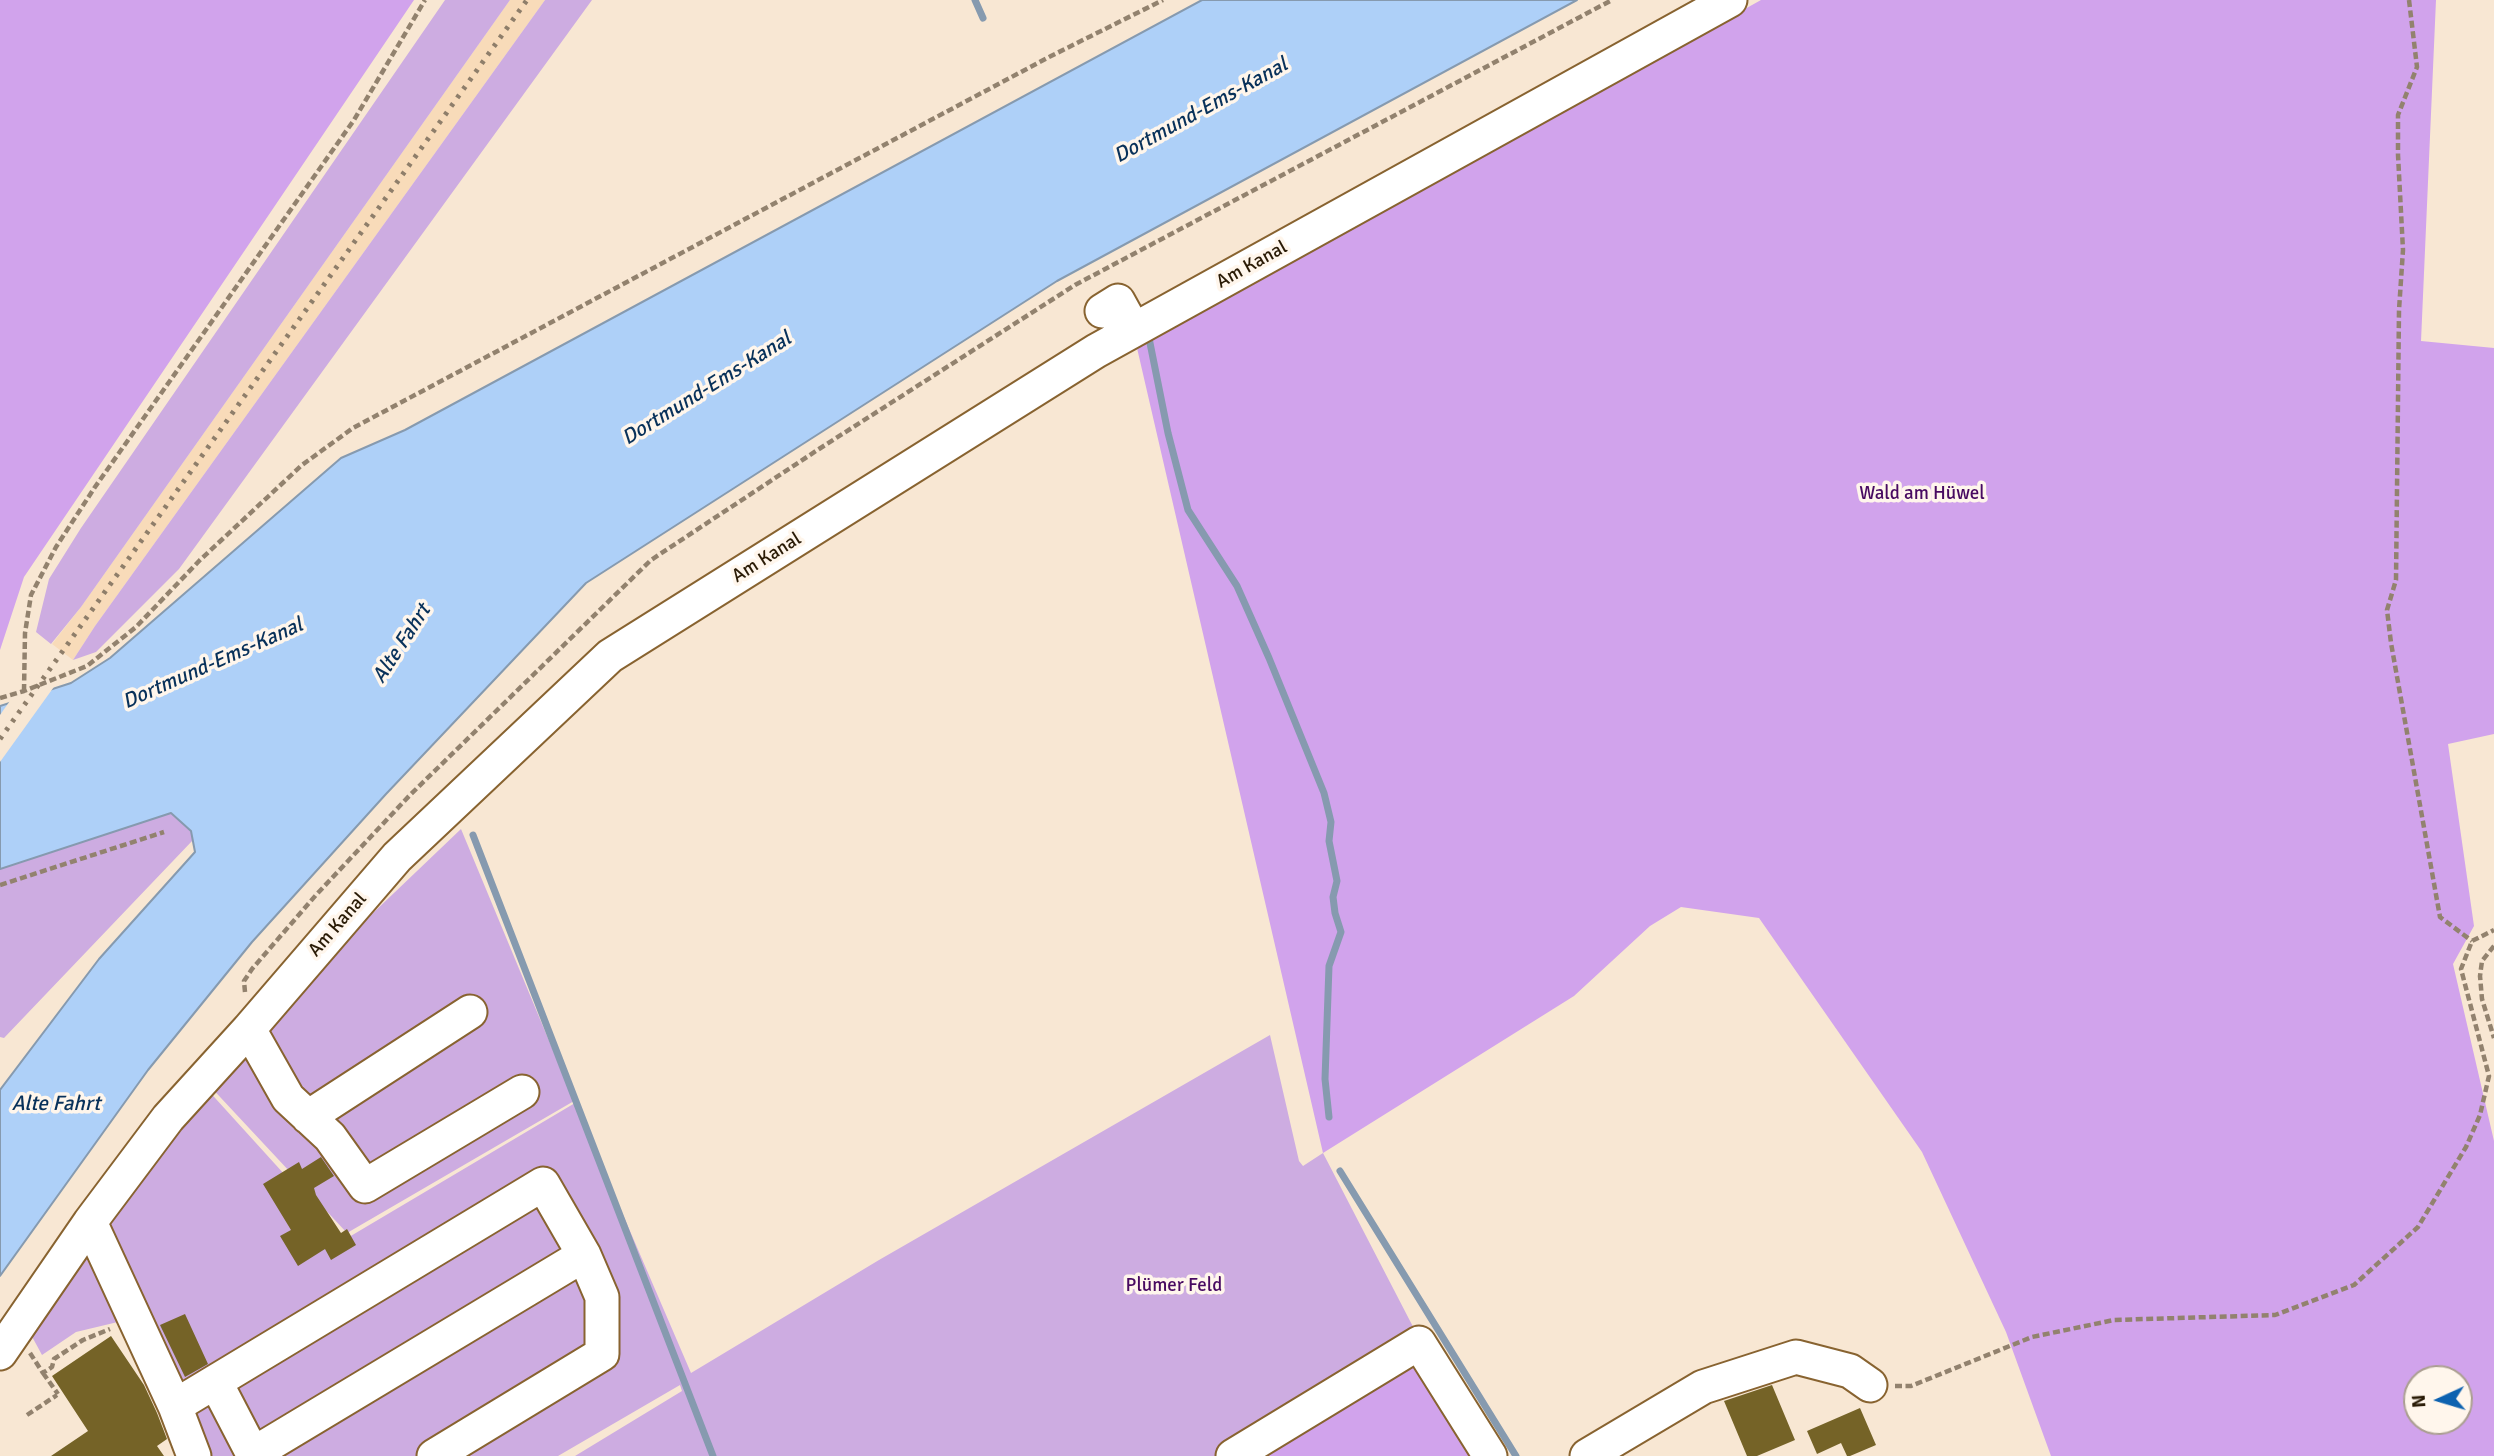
<!DOCTYPE html>
<html>
<head>
<meta charset="utf-8">
<style>
	body { margin:0 }
	#map { position:relative; width:2494px; height:1456px; overflow:hidden; background:#f8e7d3; font-family:Signika,sans-serif }
	canvas { display:block }
	.north { position:absolute; left:2403px; top:1365px; width:70px; height:70px; box-sizing:border-box; background:#fff6ec; border:2px solid #aa9e90; border-radius:50%; rotate:266deg; font-size:19px; font-weight:700; line-height:28px; text-align:center; color:#2a1b06 }
	.north::after { content:''; display:block; margin:auto; width:24px; height:32px; background:#0d62b0; clip-path:polygon(50% 0,100% 100%,50% 72%,0 100%) }
</style>
</head>
<body>
<div id="map">
<canvas width="2494" height="1456"></canvas>
<div class="north">N</div>
</div>
<script>
const c = document.querySelector('canvas').getContext('2d');
c.lineJoin = 'round';
function fillPath(path, color) {
  c.fillStyle = color;
  c.fill(path, 'evenodd');
}
function toPath(rows) {
  const path = new Path2D();
  for (const r of rows) {
    path.moveTo(r[0], r[1]);
    for (let i = 2; i < r.length; i += 2) path.lineTo(r[i], r[i + 1]);
  }
  return path;
}
function stroke(path, color, width, dash) {
  c.strokeStyle = color;
  c.lineWidth = width;
  c.lineCap = dash ? 'butt' : 'round';
  c.setLineDash(dash || []);
  c.stroke(path);
}
function label(font, color, halo, rows, align = 'center') {
  c.font = font + ' Signika,sans-serif';
  c.lineWidth = 7;
  c.setLineDash([]);
  c.textBaseline = 'middle';
  c.strokeStyle = halo;
  c.fillStyle = color;
  for (const [text, x, y, turn = 0] of rows) {
    c.save();
    c.translate(x, y);
    c.rotate((+turn || 0) * Math.PI / 180);
    c.textAlign = isNaN(turn) ? turn : align;
    if (halo) c.strokeText(text, 0, 0);
    c.fillText(text, 0, 0);
    c.restore();
  }
}
fillPath(toPath([
	[510,0,545,0,95,626,73,660,52,644,81,607]
]), '#f8dbb9');
fillPath(toPath([
	[445,0,510,0,81,607,51,644,36,632,49,579,81,528],
	[545,0,592,0,179,569,96,652,73,660,95,626],
	[171,813,191,831,193,840,4,1038,0,1037,0,869],
	[461,829,574,1101,347,1233,207,1083,261,1020],
	[1270,1035,1299,1161,1303,1166,1323,1153,1480,1456,575,1456,682,1391,680,1385,558,1456,196,1456,101,1235,206,1088,344,1240,575,1103,691,1373,879,1260],
	[85,1250,122,1321,76,1332,42,1355,29,1331]
]), '#cdace1');
fillPath(toPath([
	[0,0,414,0,24,577,0,650],
	[1761,0,2436,0,2421,341,2494,348,2494,734,2448,744,2474,926,2453,964,2494,1141,2494,1456,2051,1456,2006,1332,1922,1152,1759,918,1681,907,1650,926,1574,996,1323,1153,1137,348],
	[2417,1379,2459,1379,2459,1421,2417,1421],
	[1418,1348,1485,1456,1240,1456]
]), '#d1a3ec');
const water = toPath([
	[1202,0,1577,0,1057,281,586,583,386,794,252,942,148,1070,0,1276,0,1090,99,959,195,852,191,831,171,813,0,869,0,706,71,683,110,658,341,458,405,430,1202,0]
]);
fillPath(water, '#aed0f8');
stroke(water, '#869aaf', 2);
fillPath(toPath([
	[56,684,0,762,0,715,12,698]
]), '#f8e7d3');
stroke(toPath([
	[975,0,983,18],
	[1149,338,1168,433,1188,510,1237,586,1269,658,1324,793,1331,822,1329,841,1337,881,1333,897,1335,913,1341,932,1329,966,1325,1079,1329,1117],
	[473,835,713,1456],
	[1340,1171,1516,1456]
]), '#869aaf', 7);
fillPath(toPath([
	[321,1157,334,1176,314,1188,316,1195,341,1233,347,1229,356,1245,331,1260,325,1249,298,1266,280,1236,291,1230,263,1184,299,1162,302,1169],
	[185,1314,208,1364,185,1377,160,1325],
	[111,1336,144,1385,157,1413,167,1439,157,1446,164,1456,51,1456,88,1431,52,1376],
	[1772,1385,1795,1440,1757,1456,1747,1456,1724,1401],
	[1860,1408,1876,1445,1850,1456,1847,1456,1841,1443,1817,1454,1807,1431]
]), '#756327');
const minor = toPath([
	[1102,311,1118,301,1134,330],
	[249,1029,288,1098,330,1137,365,1186,522,1092],
	[308,1117,470,1012],
	[90,1222,175,1406,194,1456],
	[0,1353,90,1222,168,1118,249,1029,397,857,610,656,1096,351,1730,0],
	[216,1383,254,1456],
	[175,1406,543,1184,584,1255,602,1297,602,1354,434,1456],
	[253,1454,584,1255],
	[1233,1456,1419,1343,1490,1456],
	[1587,1456,1703,1387,1796,1357,1850,1371,1870,1385]
]);
stroke(minor, '#886330', 37);
stroke(toPath([
	[2409,0,2417,67,2398,115,2398,155,2403,250,2399,310,2396,580,2387,610,2391,643,2440,917,2472,941],
	[24,691,25,633,31,595,56,547,95,487,354,120,425,0],
	[0,698,24,691,87,666,136,627,200,560,302,465,353,428,1051,56,1163,0],
	[0,885,164,832],
	[2494,946,2482,961,2480,976,2482,999,2494,1038],
	[245,992,244,981,252,969,316,895,410,795,651,560,819,449,1075,285,1612,0],
	[30,1353,43,1373,52,1367,54,1359,83,1340,110,1329],
	[43,1373,58,1394],
	[1895,1386,1911,1386,2032,1337,2114,1320,2275,1315,2354,1285,2418,1227,2466,1147,2480,1115,2489,1076,2461,969,2472,941,2494,930],
	[27,1415,57,1395]
]), '#92826e', 4.5, [7, 3.5]);
stroke(minor, '#fff', 33);
stroke(toPath([
	[0,739,527,0]
]), '#8e7e6a', 5, [3.5, 7]);
label('19px', '#2a1b06', '#fff6ec', [
	["Am Kanal",1252,265,-29],
	["Am Kanal",767,558,-32],
	["Am Kanal",338,925,-49]
]);
label('19px', '#480a61', '#fff6ec', [
	["Wald am Hüwel",1922,494],
	["Plümer Feld",1174,1286]
]);
label('italic 21px', '#08315a', '#fff6ec', [
	["Dortmund-Ems-Kanal",1201,111,-29],
	["Dortmund-Ems-Kanal",707,389,-32],
	["Alte Fahrt",402,644,-57],
	["Dortmund-Ems-Kanal",213,664,-24],
	["Alte Fahrt",56,1104]
]);
</script>
</body>
</html>
